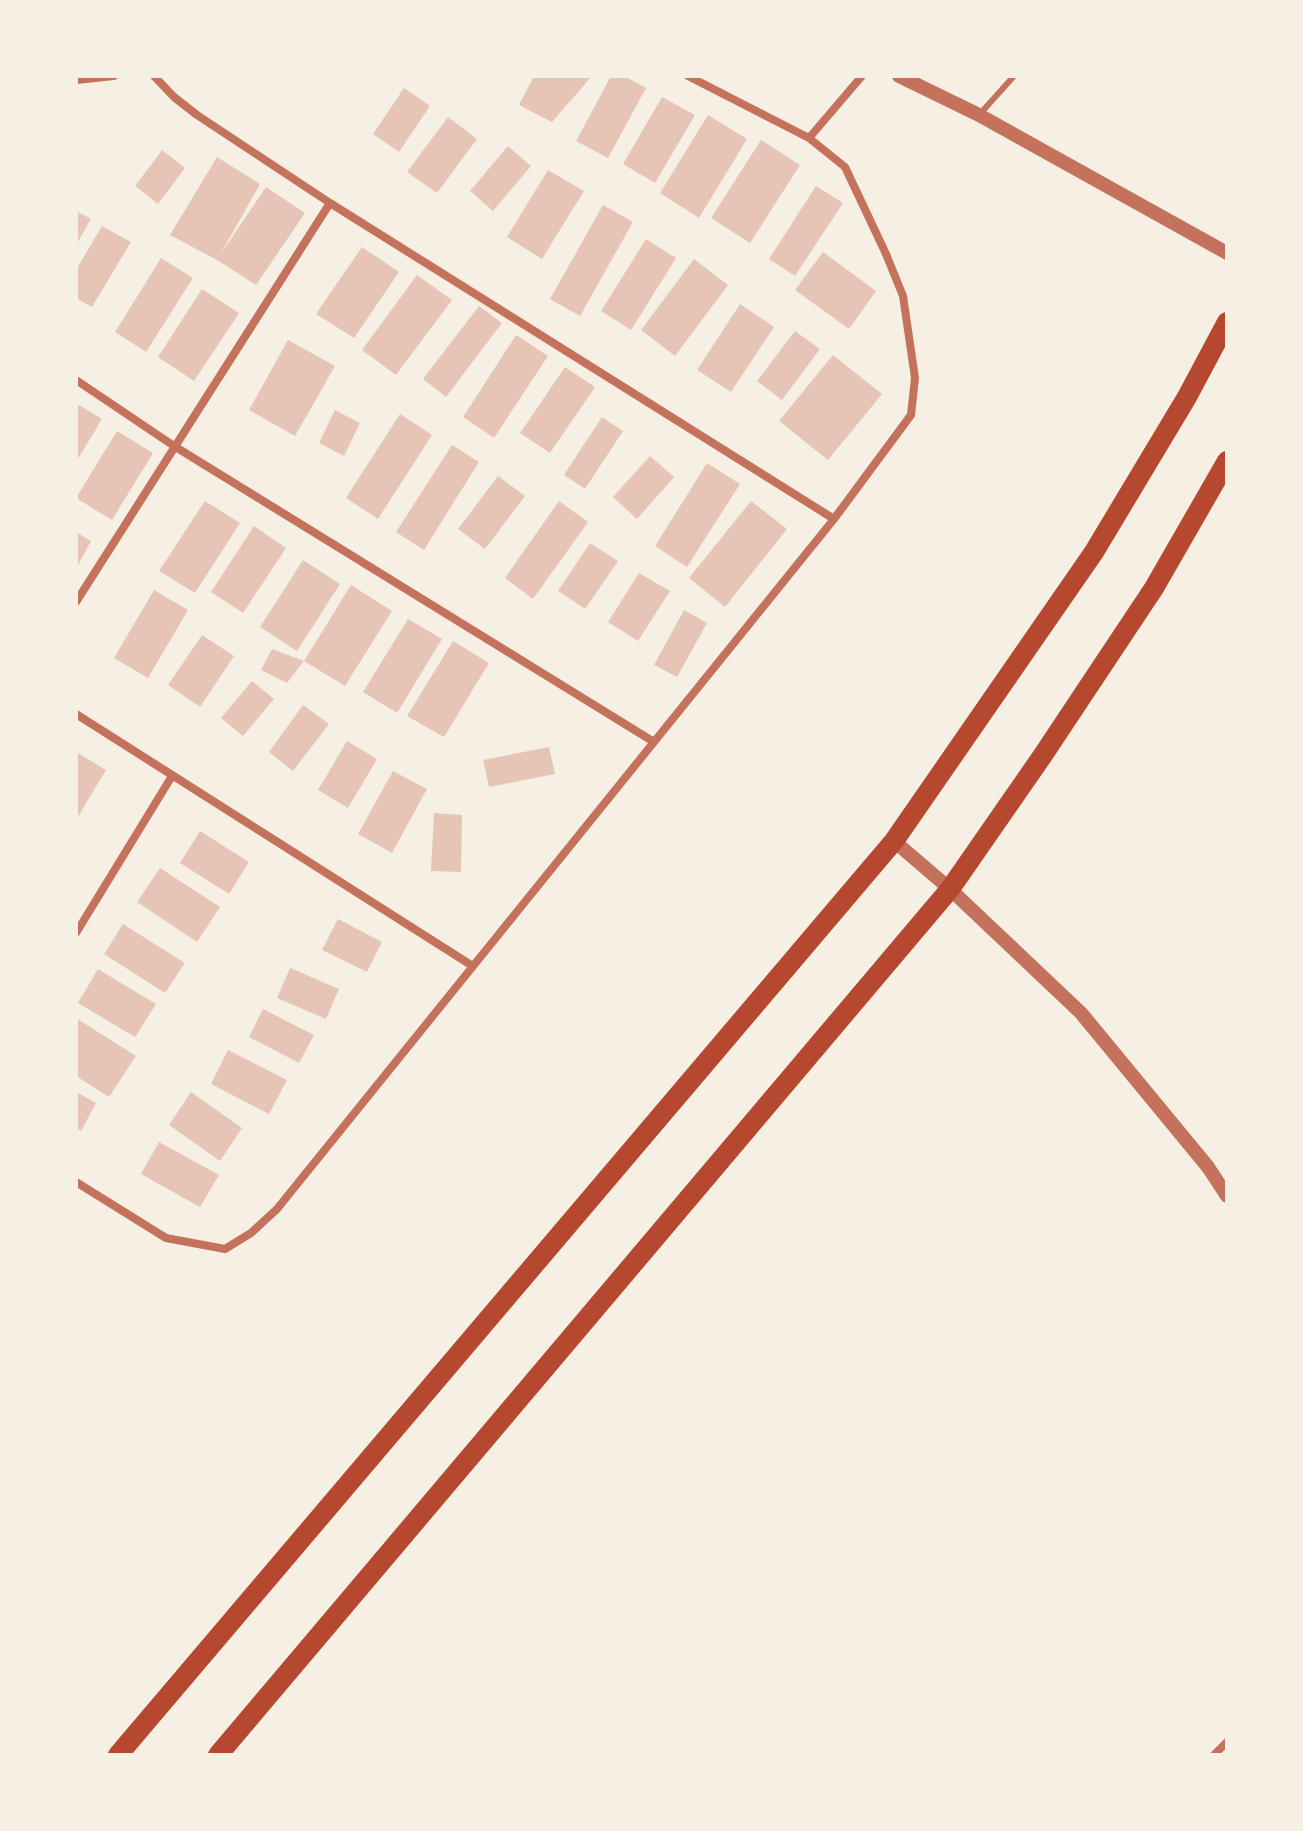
<!DOCTYPE html>
<html>
<head>
<meta charset="utf-8">
<style>
	body { margin:0 }
	#map { position:relative; width:1303px; height:1831px; overflow:hidden; background:#f6efe4; font-family:Georgia,serif }
	canvas { display:block }
	.frame { position:absolute; inset:0; border:78px solid #f6efe4; pointer-events:none }
</style>
</head>
<body>
<div id="map">
<canvas width="1303" height="1831"></canvas>
<div class="frame"></div>
</div>
<script>
const c = document.querySelector('canvas').getContext('2d');
c.lineJoin = 'round';
function fillPath(path, color) {
  c.fillStyle = color;
  c.fill(path, 'evenodd');
}
function toPath(rows) {
  const path = new Path2D();
  for (const r of rows) {
    path.moveTo(r[0], r[1]);
    for (let i = 2; i < r.length; i += 2) path.lineTo(r[i], r[i + 1]);
  }
  return path;
}
function stroke(path, color, width, dash) {
  c.strokeStyle = color;
  c.lineWidth = width;
  c.lineCap = dash ? 'butt' : 'round';
  c.setLineDash(dash || []);
  c.stroke(path);
}
fillPath(toPath([
	[534,76,592,76,552,122,519,105],
	[611,76,624,76,646,88,608,158,576,141],
	[404,88,430,106,399,152,373,134],
	[662,97,695,115,655,183,623,164],
	[708,115,747,139,699,218,660,193],
	[448,117,477,139,437,193,407,172],
	[761,140,800,165,750,243,711,218],
	[508,146,531,166,493,211,470,191],
	[162,150,185,168,158,204,135,186],
	[217,157,260,184,220,255,266,187,305,213,256,285,217,260,170,235],
	[548,170,584,191,542,259,507,237],
	[816,186,843,203,795,276,769,259],
	[603,205,633,222,580,316,550,299],
	[76,211,91,219,76,245],
	[102,226,131,242,92,307,76,298,76,270],
	[646,239,676,258,631,330,601,311],
	[362,247,399,272,354,338,316,314],
	[823,252,876,291,849,329,795,290],
	[161,258,193,278,146,352,115,332],
	[694,259,728,285,675,356,641,330],
	[417,275,452,300,396,375,362,350],
	[202,289,239,313,194,381,158,357],
	[740,304,774,327,731,392,697,370],
	[479,306,502,323,446,397,423,379],
	[795,331,820,349,782,400,757,381],
	[516,335,548,356,494,438,463,417],
	[288,340,335,366,295,436,249,410],
	[833,355,882,394,828,460,779,421],
	[565,367,595,387,550,453,520,433],
	[79,405,102,419,76,462,76,409],
	[335,410,360,423,344,456,319,443],
	[400,414,432,435,378,519,346,498],
	[602,417,623,431,585,489,564,475],
	[117,431,153,453,112,520,76,498],
	[452,445,479,462,424,550,396,532],
	[650,456,674,477,637,519,613,497],
	[707,463,740,484,687,567,655,546],
	[498,476,525,496,485,549,458,529],
	[205,501,240,523,195,593,159,571],
	[559,501,588,522,533,599,505,578],
	[751,501,787,529,725,607,689,578],
	[254,526,286,548,243,613,211,592],
	[76,532,91,541,76,569],
	[590,543,618,561,585,609,558,591],
	[303,560,340,584,297,651,260,627],
	[639,573,670,591,638,641,608,622],
	[351,585,392,611,345,686,304,661],
	[154,590,188,610,148,678,114,658],
	[684,610,707,623,677,677,654,665],
	[408,619,442,639,397,713,363,692],
	[202,635,234,656,200,707,168,685],
	[453,641,489,663,444,737,407,716],
	[272,649,304,661,287,683,261,670],
	[252,681,274,699,243,736,221,718],
	[303,705,329,724,293,771,269,752],
	[347,741,377,759,348,808,318,790],
	[549,747,555,774,489,787,483,760],
	[76,752,106,770,76,820],
	[393,771,427,789,392,853,358,834],
	[434,813,462,815,461,872,431,871],
	[200,831,249,862,229,894,180,863],
	[160,868,220,907,197,942,137,902],
	[338,919,382,942,367,972,322,950],
	[123,924,185,963,165,993,104,954],
	[290,968,339,989,326,1019,277,998],
	[98,969,156,1004,135,1037,78,1003],
	[263,1009,314,1035,299,1063,249,1037],
	[76,1018,136,1056,109,1097,76,1076],
	[228,1050,287,1080,269,1114,211,1084],
	[76,1092,96,1103,81,1131,76,1128],
	[191,1092,242,1128,220,1161,169,1125],
	[159,1142,219,1175,200,1207,141,1174]
]), '#e6c5b7');
stroke(toPath([
	[979,115,1014,76]
]), '#c5725c', 6);
stroke(toPath([
	[154,76,174,97,197,115,330,203,834,519],
	[688,76,809,138],
	[76,80,114,76],
	[76,380,174,446,654,742],
	[76,602,330,203],
	[76,714,471,965],
	[76,933,172,776],
	[76,1182,166,1238,225,1249,251,1233,277,1209,834,519,911,415,915,378,903,296,886,254,845,167,809,138,862,76],
	[1214,1755,1227,1742]
]), '#c5725c', 8);
stroke(toPath([
	[899,76,979,115,1227,253],
	[894,841,950,889,1081,1013,1208,1167,1227,1196]
]), '#c5725c', 14);
stroke(toPath([
	[118,1755,894,841,1094,552,1187,397,1227,322],
	[218,1755,950,889,1043,755,1154,588,1227,461]
]), '#b5482f', 20);
</script>
</body>
</html>
